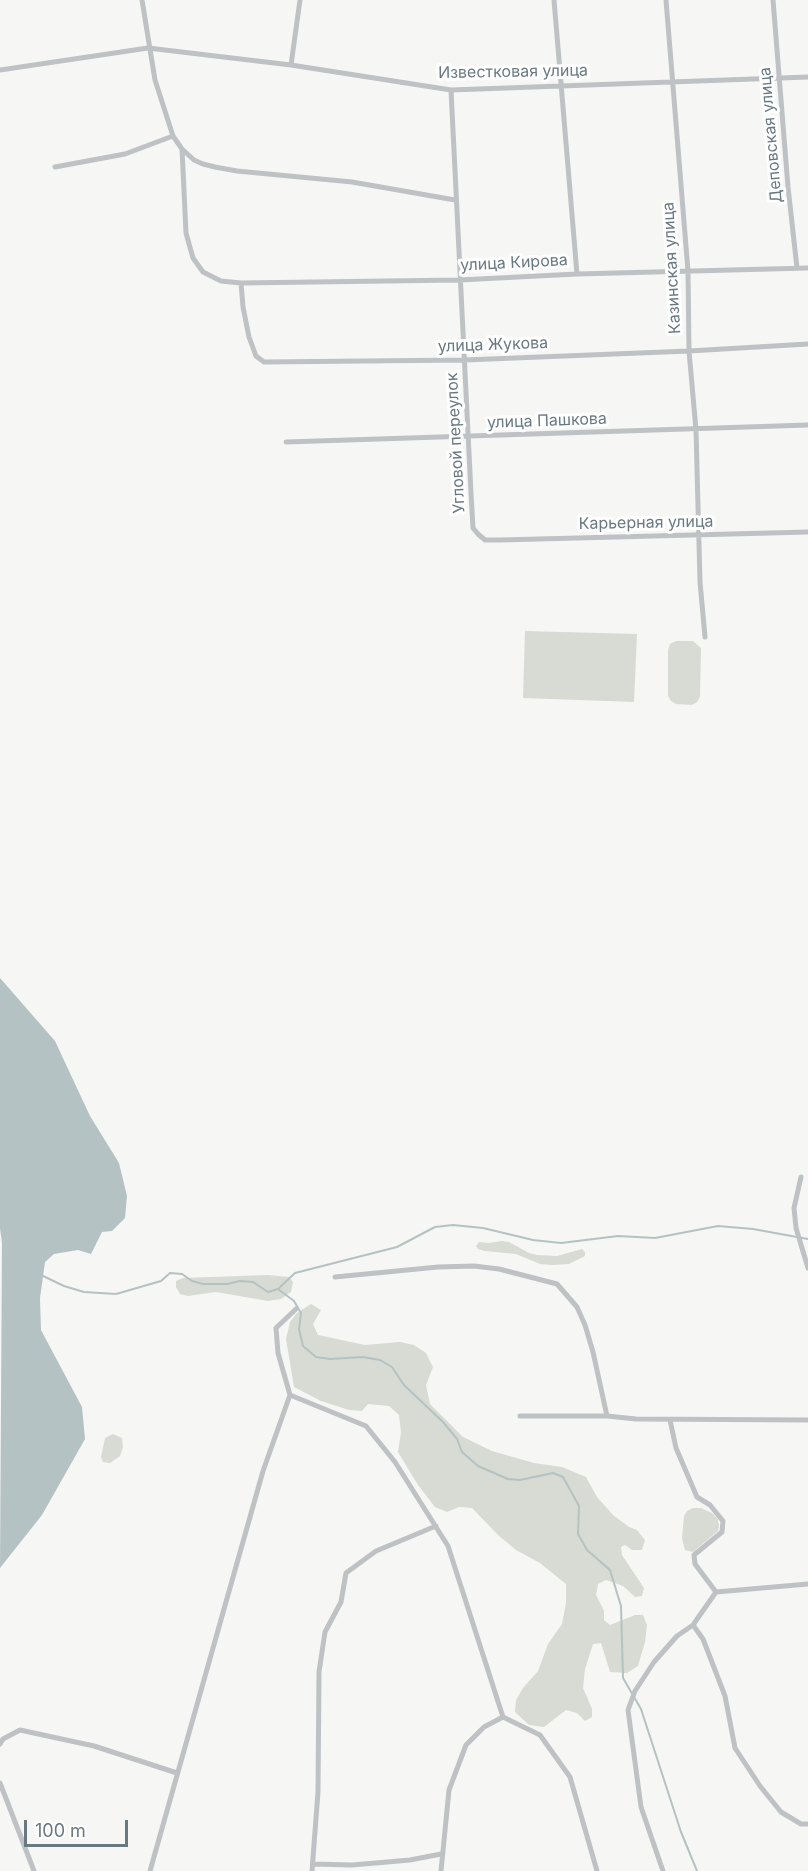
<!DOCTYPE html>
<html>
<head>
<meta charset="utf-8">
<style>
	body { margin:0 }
	#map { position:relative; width:808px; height:1871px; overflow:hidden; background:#f6f6f4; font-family:Inter,sans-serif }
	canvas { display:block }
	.scale { position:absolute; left:24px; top:1820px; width:104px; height:27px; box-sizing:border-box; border:3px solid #697982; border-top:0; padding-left:8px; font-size:18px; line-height:21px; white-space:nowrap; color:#697982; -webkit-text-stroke:4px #fff; paint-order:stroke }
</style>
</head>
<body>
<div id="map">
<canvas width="808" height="1871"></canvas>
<div class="scale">100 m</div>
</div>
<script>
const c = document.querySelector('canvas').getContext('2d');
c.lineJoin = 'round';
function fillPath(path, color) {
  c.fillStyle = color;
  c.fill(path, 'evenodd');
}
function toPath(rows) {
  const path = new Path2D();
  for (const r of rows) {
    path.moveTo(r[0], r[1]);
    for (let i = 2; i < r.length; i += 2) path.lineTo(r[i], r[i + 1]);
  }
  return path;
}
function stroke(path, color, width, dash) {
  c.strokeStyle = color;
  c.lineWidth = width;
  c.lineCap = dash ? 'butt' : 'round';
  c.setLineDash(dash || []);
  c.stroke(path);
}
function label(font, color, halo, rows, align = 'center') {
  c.font = font + ' Inter,sans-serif';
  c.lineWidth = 6;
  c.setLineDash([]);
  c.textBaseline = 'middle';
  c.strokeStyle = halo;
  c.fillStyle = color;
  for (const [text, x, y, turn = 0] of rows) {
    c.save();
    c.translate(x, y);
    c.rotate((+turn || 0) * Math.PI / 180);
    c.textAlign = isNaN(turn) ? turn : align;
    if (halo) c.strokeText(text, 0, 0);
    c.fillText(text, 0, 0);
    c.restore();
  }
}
fillPath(toPath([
	[525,631,637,634,634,702,523,698],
	[676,641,693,641,701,648,700,697,697,702,692,705,676,704,671,701,668,696,668,650,670,644],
	[502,1241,509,1242,529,1253,537,1255,557,1256,582,1249,585,1252,585,1256,569,1264,552,1265,540,1264,516,1254,485,1251,478,1249,476,1246,479,1242,488,1243],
	[268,1275,289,1277,293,1282,291,1292,281,1299,268,1301,216,1292,188,1296,180,1294,176,1287,176,1281,183,1278],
	[311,1304,321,1310,313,1324,318,1335,365,1345,400,1342,414,1345,426,1353,433,1367,426,1385,430,1404,463,1437,492,1451,534,1463,562,1467,586,1477,597,1497,613,1515,629,1527,637,1530,645,1540,642,1550,632,1550,625,1545,621,1547,622,1555,644,1588,642,1596,635,1597,623,1586,606,1580,598,1584,596,1595,604,1611,604,1620,610,1625,635,1615,643,1615,647,1625,645,1642,638,1666,627,1673,610,1672,601,1643,593,1644,585,1669,583,1688,592,1709,592,1717,585,1721,577,1713,566,1710,544,1727,529,1725,515,1712,516,1700,523,1688,538,1671,548,1644,562,1624,566,1603,566,1584,540,1563,516,1550,498,1535,472,1508,459,1507,447,1512,435,1507,418,1485,398,1452,401,1432,399,1415,389,1406,368,1404,362,1411,349,1410,321,1401,294,1387,286,1339,290,1322,297,1313],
	[113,1434,122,1438,123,1447,120,1456,110,1463,103,1462,101,1457,105,1438],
	[693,1508,701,1508,712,1513,718,1519,719,1526,718,1531,693,1552,685,1550,682,1538,684,1516,687,1511]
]), '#d7dbd3');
fillPath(toPath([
	[0,978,55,1041,90,1116,119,1163,127,1196,125,1218,112,1231,102,1232,91,1254,78,1250,54,1254,45,1262,40,1298,41,1330,82,1407,85,1439,42,1515,0,1568,2,1243,0,1228]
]), '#b5c2c4');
stroke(toPath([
	[41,1275,64,1286,84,1292,116,1294,161,1281,170,1273,182,1274,192,1281,203,1284,227,1284,240,1281,253,1282,268,1292,278,1289,295,1273,397,1247,435,1227,453,1225,483,1228,533,1240,561,1243,618,1236,655,1238,718,1226,753,1229,808,1239],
	[278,1289,294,1301,301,1313,299,1329,303,1346,316,1357,330,1359,363,1357,380,1360,392,1367,404,1385,443,1422,457,1439,462,1452,478,1466,508,1479,520,1480,553,1473,563,1477,579,1506,578,1534,587,1550,610,1570,621,1606,623,1678,641,1709,681,1832,697,1871]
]), '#b5c2c4', 2);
stroke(toPath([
	[142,0,155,80,173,136,182,149,186,233,193,258,203,272,221,281,241,283,459,280,577,274,808,268],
	[554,0,577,274],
	[666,0,688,271,689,351,696,430,700,582,705,637],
	[773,0,788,187,797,268],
	[291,65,300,0],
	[0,70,148,48,291,65,451,90,808,77],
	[451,90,471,493,473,528,478,534,485,540,500,540,808,532],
	[182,149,194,160,203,164,215,167,237,171,352,182,455,200],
	[55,167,125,154,173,136],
	[241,283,243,307,249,337,256,356,264,362,465,360,689,351,808,344],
	[286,442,808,425],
	[801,1177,794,1208,796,1228,808,1268],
	[335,1277,438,1267,474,1266,499,1269,557,1284,577,1307,585,1325,593,1352,607,1416],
	[290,1395,366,1426,395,1462,448,1546,503,1717,540,1735,570,1777,597,1871],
	[520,1416,607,1416,636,1419,808,1420],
	[670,1420,676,1448,697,1497,710,1505,723,1521,722,1532,694,1555,695,1564,716,1592,693,1625,703,1639,725,1696,735,1748,760,1786,781,1812,801,1824,808,1824],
	[716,1592,808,1584],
	[0,1744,3,1739,20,1730,94,1746,177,1773],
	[0,1783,34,1871],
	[313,1864,352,1865,410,1860,441,1854],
	[150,1871,263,1471,290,1395,278,1353,276,1328,296,1309],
	[312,1871,318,1792,319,1672,325,1632,341,1602,346,1573,376,1551,436,1526],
	[441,1871,449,1790,466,1745,484,1727,503,1717],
	[663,1871,641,1807,628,1710,635,1691,654,1662,677,1636,693,1625]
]), '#bec2c5', 5);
label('16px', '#697982', '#fff', [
	["Известковая улица",513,72,-1],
	["Деповская улица",771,135,-95],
	["улица Кирова",514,263,-3],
	["Казинская улица",672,268,-93],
	["улица Жукова",493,345,-2],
	["улица Пашкова",547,421,-2],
	["Угловой переулок",456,443,-93],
	["Карьерная улица",646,523,-1]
]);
</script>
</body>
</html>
